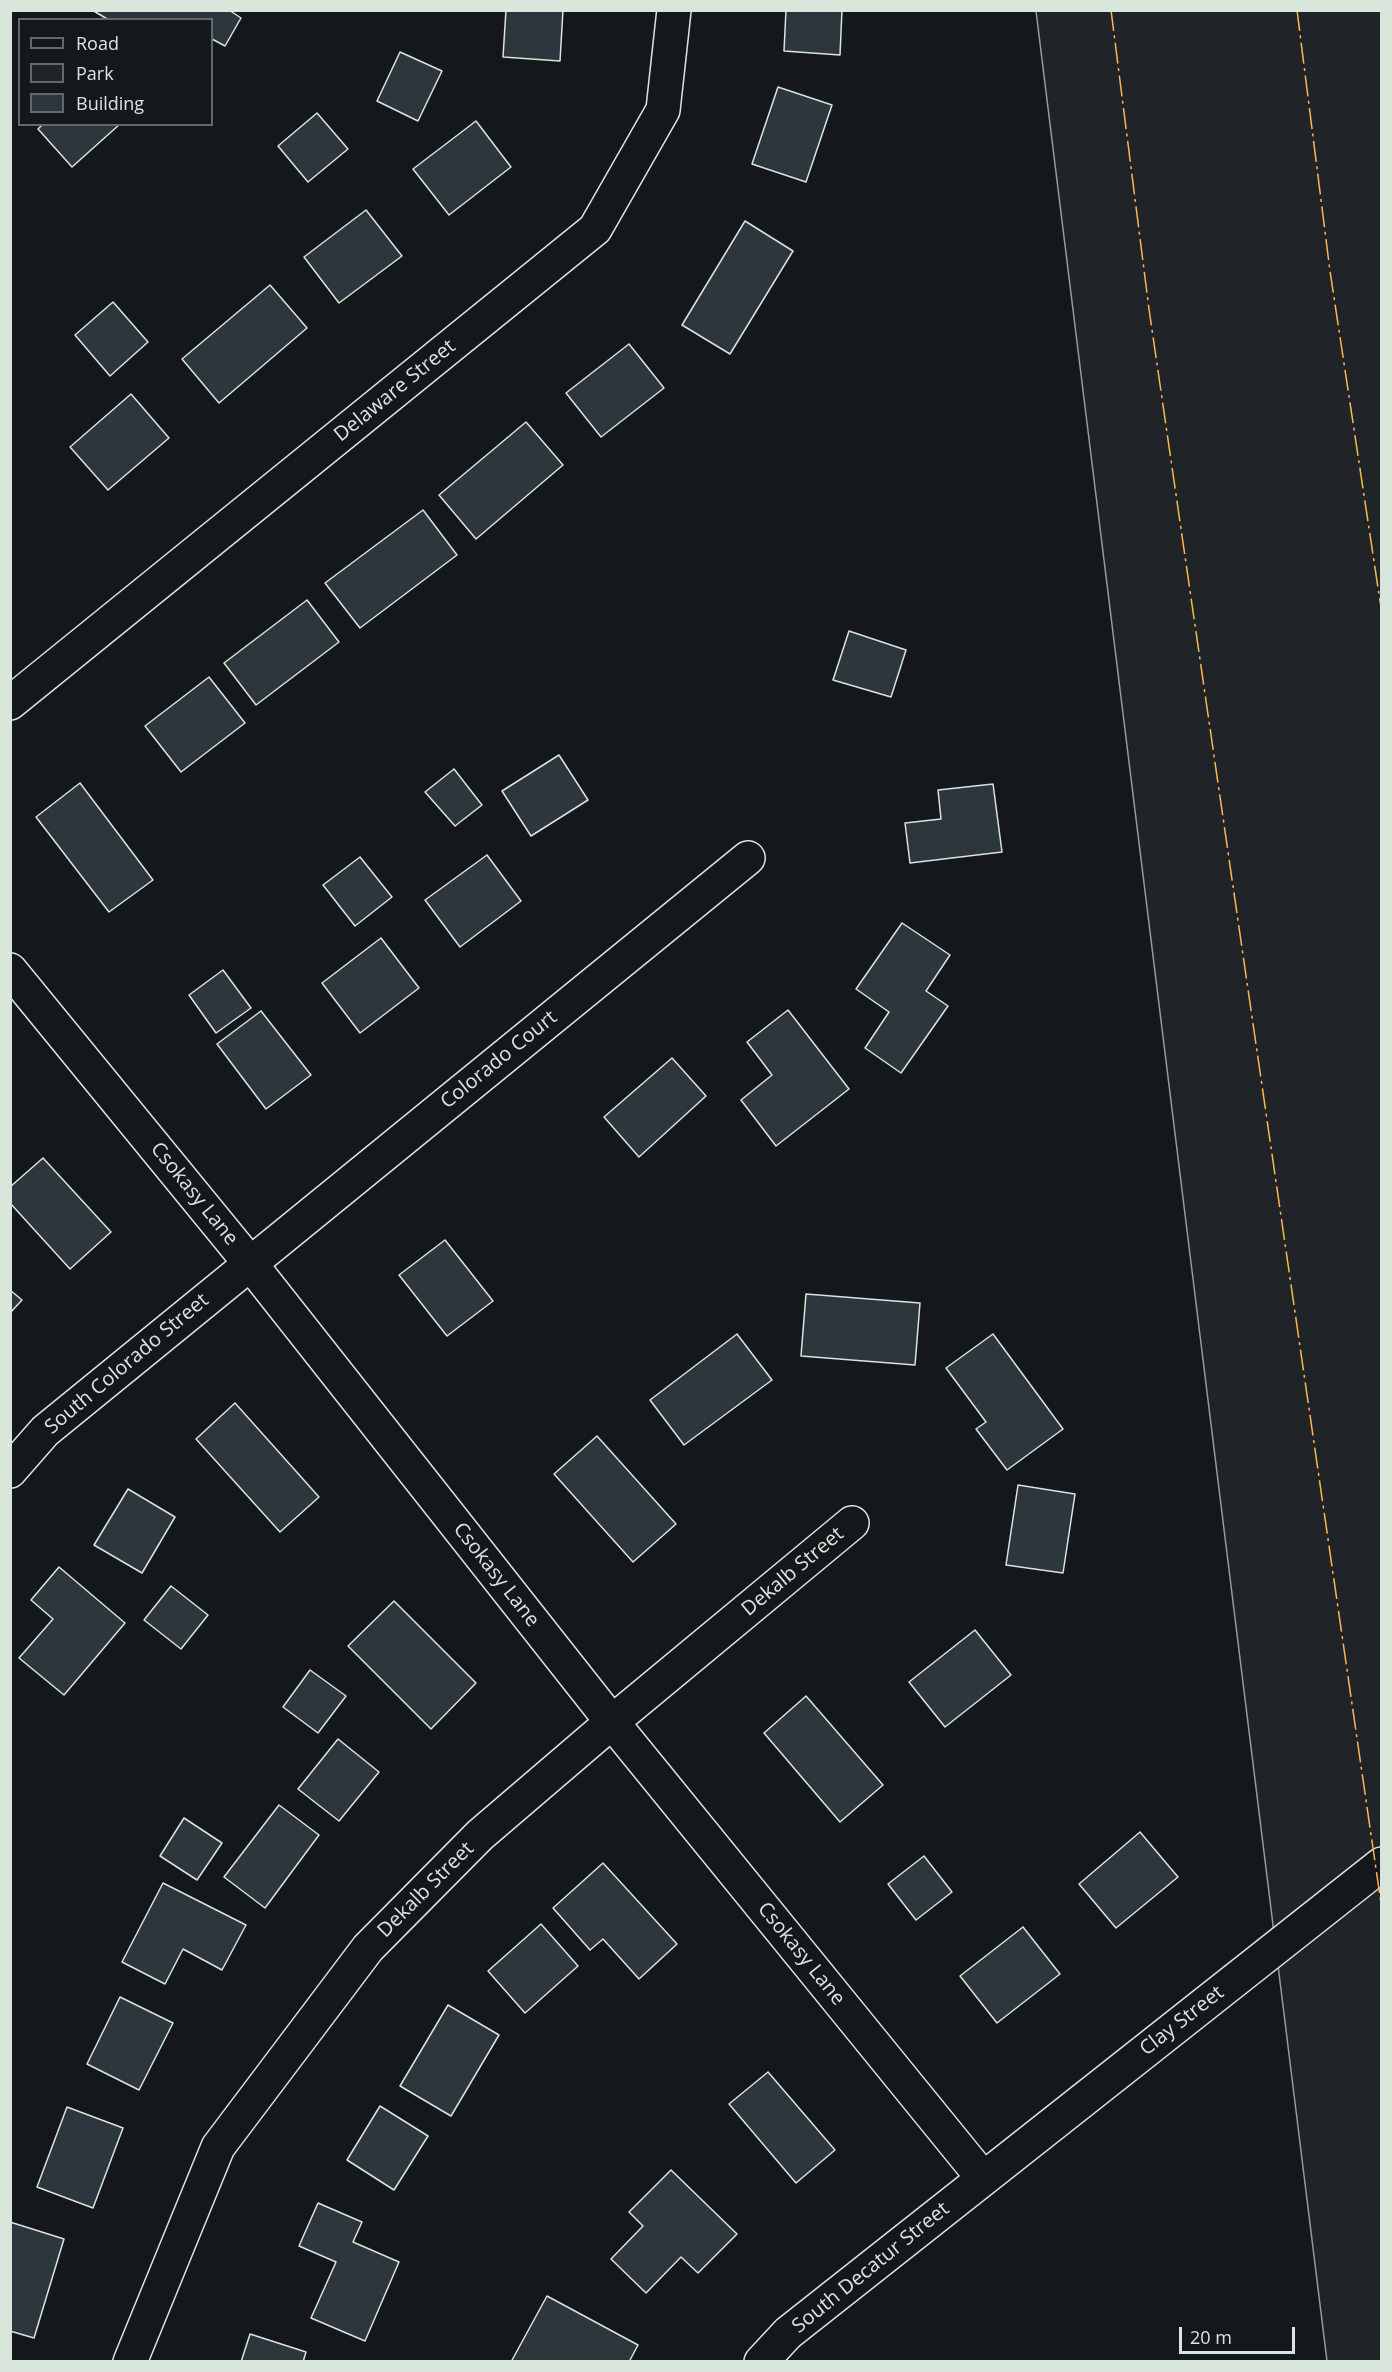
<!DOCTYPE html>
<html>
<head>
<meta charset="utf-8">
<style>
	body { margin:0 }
	#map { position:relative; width:1392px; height:2372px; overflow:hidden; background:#14181c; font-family:"Open Sans",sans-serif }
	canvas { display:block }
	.frame { position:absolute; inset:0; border:12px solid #d8e6dc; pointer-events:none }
	.legend { position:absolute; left:18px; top:18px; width:195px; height:108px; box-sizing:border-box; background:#14181c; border:2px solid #626a69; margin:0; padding:8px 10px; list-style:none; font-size:18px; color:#d8e6dc }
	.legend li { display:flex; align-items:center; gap:12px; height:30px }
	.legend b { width:30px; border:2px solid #626a69 }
	.scale { position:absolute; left:1179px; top:2327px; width:116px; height:27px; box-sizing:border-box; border:3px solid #d8e6dc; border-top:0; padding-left:8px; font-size:18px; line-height:21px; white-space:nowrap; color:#d8e6dc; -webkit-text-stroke:4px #14181c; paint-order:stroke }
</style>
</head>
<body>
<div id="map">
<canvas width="1392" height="2372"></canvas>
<div class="frame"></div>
<ul class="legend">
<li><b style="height:8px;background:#14181c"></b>Road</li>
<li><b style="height:16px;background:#202428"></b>Park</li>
<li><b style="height:16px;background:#2c363c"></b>Building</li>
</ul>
<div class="scale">20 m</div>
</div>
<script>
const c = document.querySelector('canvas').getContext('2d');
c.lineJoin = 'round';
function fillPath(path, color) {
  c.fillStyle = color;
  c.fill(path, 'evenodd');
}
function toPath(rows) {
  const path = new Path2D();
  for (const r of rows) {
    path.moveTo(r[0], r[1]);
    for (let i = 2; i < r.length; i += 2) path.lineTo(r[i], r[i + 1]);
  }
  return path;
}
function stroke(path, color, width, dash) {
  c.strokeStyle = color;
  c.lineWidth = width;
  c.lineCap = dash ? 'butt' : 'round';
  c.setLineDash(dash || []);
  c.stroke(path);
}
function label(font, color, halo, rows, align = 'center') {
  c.font = font + ' "Open Sans",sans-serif';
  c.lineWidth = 4.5;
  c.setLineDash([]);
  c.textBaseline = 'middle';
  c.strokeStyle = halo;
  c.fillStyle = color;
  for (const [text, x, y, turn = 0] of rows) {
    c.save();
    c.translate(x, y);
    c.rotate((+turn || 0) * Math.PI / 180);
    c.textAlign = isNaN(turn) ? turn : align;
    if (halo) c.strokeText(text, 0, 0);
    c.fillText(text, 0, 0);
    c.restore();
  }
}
const green = toPath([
	[1036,11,1381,11,1381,2361,1327,2361,1036,11]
]);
fillPath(green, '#202428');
stroke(green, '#939e99', 1.5);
const building = toPath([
	[92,10,229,10,241,18,225,46,212,39,212,20,109,20,92,10],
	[506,10,563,10,560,61,503,57,506,10],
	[786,10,842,10,840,55,784,51,786,10],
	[400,52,442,71,418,121,377,101,400,52],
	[778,87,832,105,806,182,752,164,778,87],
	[317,113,348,149,308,182,278,146,317,113],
	[476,121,511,167,449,215,413,169,476,121],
	[43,124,120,124,72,167,38,129,43,124],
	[366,210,402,256,339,303,304,257,366,210],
	[745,221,793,251,730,354,682,325,745,221],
	[270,285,307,328,219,403,182,359,270,285],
	[113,302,148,342,110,376,75,335,113,302],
	[629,344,664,388,601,437,566,393,629,344],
	[131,394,169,438,108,490,70,447,131,394],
	[526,422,563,465,476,539,439,495,526,422],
	[423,510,457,555,360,628,325,583,423,510],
	[307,600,339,642,256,705,224,663,307,600],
	[849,631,906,650,891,697,833,680,849,631],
	[209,677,245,723,181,772,145,726,209,677],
	[559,755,588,800,531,836,502,791,559,755],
	[454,769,482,805,455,826,425,792,454,769],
	[80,783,153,880,109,912,36,817,80,783],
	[993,784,1002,852,910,863,905,823,941,819,938,790,993,784],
	[487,855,521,901,460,947,425,900,487,855],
	[360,857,392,897,355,926,323,885,360,857],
	[902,923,950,955,926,991,948,1006,901,1073,865,1048,889,1012,856,989,902,923],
	[381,938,419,988,360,1033,322,983,381,938],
	[223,970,251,1008,216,1033,189,995,223,970],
	[788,1010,849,1089,776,1146,741,1100,772,1075,747,1042,788,1010],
	[261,1011,311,1075,266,1109,217,1044,261,1011],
	[672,1058,706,1096,639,1157,604,1117,672,1058],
	[43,1158,111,1232,70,1269,10,1203,10,1187,43,1158],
	[445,1240,493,1301,447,1336,399,1275,445,1240],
	[10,1290,22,1300,10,1313,10,1290],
	[806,1294,920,1303,915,1365,801,1356,806,1294],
	[737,1334,772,1380,684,1445,650,1400,737,1334],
	[993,1334,1063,1429,1007,1470,976,1429,986,1422,946,1368,993,1334],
	[235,1403,319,1497,280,1532,196,1439,235,1403],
	[597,1436,676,1524,633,1562,554,1474,597,1436],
	[1018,1485,1075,1494,1063,1573,1006,1565,1018,1485],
	[128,1489,175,1517,142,1573,94,1545,128,1489],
	[59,1567,125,1623,64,1695,19,1658,53,1619,31,1600,59,1567],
	[171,1586,208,1615,181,1649,144,1620,171,1586],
	[394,1601,476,1683,431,1729,348,1646,394,1601],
	[975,1630,1011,1675,945,1727,909,1682,975,1630],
	[310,1670,346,1696,318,1733,283,1707,310,1670],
	[806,1696,883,1785,840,1822,764,1733,806,1696],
	[338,1739,379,1772,339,1821,298,1789,338,1739],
	[279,1805,319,1835,265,1908,224,1877,279,1805],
	[184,1818,222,1843,197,1880,160,1856,184,1818],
	[1140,1832,1178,1877,1116,1928,1079,1884,1140,1832],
	[924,1856,952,1892,916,1920,888,1884,924,1856],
	[603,1863,677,1944,639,1979,603,1939,590,1950,553,1908,603,1863],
	[163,1883,246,1925,222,1970,183,1949,165,1984,122,1962,163,1883],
	[541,1924,578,1966,525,2013,488,1971,541,1924],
	[1023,1927,1060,1974,997,2023,960,1976,1023,1927],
	[120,1997,173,2023,139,2090,87,2064,120,1997],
	[448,2005,499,2035,451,2116,400,2086,448,2005],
	[768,2072,835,2150,796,2183,729,2104,768,2072],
	[380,2106,428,2136,394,2190,347,2160,380,2106],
	[67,2107,123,2128,93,2208,37,2187,67,2107],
	[671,2170,737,2234,698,2273,681,2257,646,2293,611,2259,643,2226,629,2212,671,2170],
	[318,2203,362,2222,353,2242,399,2262,365,2341,311,2318,336,2262,299,2246,318,2203],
	[10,2222,64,2239,34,2338,10,2331,10,2222],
	[547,2296,638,2345,629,2362,511,2362,547,2296],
	[250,2334,306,2352,303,2362,241,2362,250,2334]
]);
fillPath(building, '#2c363c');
stroke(building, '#d8e6dc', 1.5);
const street = toPath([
	[10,703,595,229,663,110,674,10],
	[10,970,249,1262,612,1722,983,2178],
	[10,1471,45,1431,748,858],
	[130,2362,218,2147,368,1948,480,1835,612,1722,852,1523],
	[761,2362,788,2333,1382,1864]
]);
stroke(street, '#d8e6dc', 36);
stroke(street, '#14181c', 33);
stroke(toPath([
	[1111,10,1149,309,1382,1910],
	[1297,10,1330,271,1382,614]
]), '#ffb74d', 1.5, [21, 4.5, 3, 4.5]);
label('20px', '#d8e6dc', '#14181c', [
	["Delaware Street",395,391,-39],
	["Colorado Court",499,1060,-39],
	["Csokasy Lane",194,1194,51],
	["South Colorado Street",127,1364,-40],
	["Dekalb Street",793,1572,-40],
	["Csokasy Lane",496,1575,52],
	["Dekalb Street",426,1890,-45],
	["Csokasy Lane",801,1954,51],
	["Clay Street",1182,2021,-38],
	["South Decatur Street",871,2268,-39]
]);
</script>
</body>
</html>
